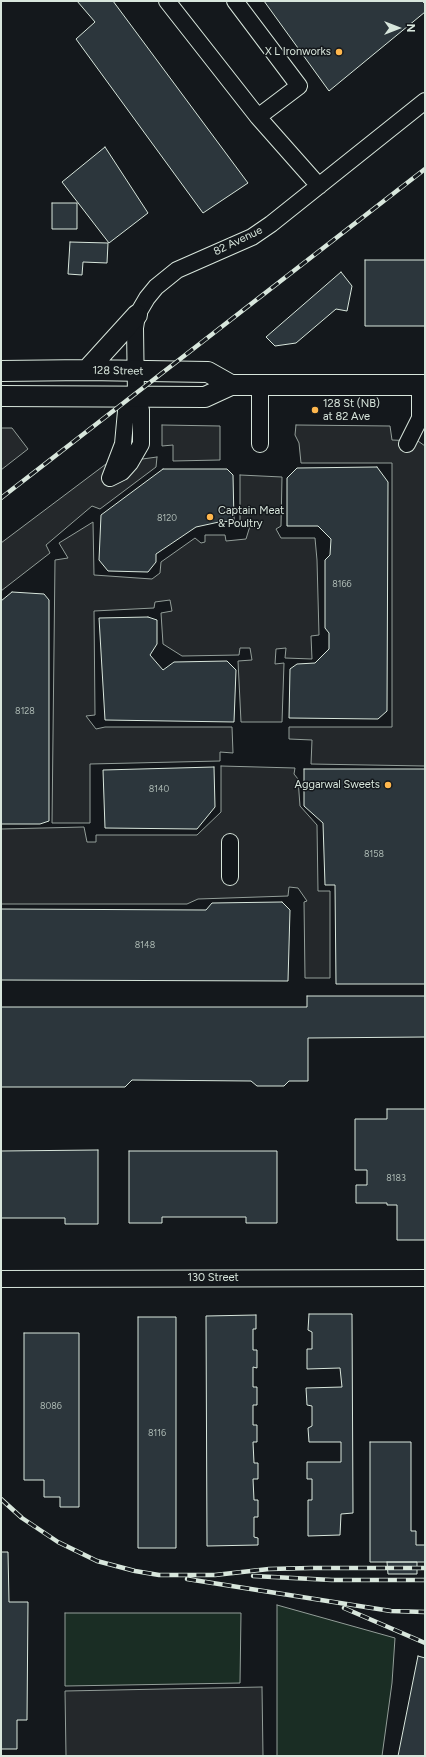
<!DOCTYPE html>
<html>
<head>
<meta charset="utf-8">
<style>
	body { margin:0 }
	#map { position:relative; width:426px; height:1757px; overflow:hidden; background:#14181c; font-family:Figtree,sans-serif }
	canvas { display:block }
	.frame { position:absolute; inset:0; border:2px solid #d8e6dc; pointer-events:none }
	.north { position:absolute; left:378px; top:8px; width:40px; height:40px; -webkit-text-stroke:3px #14181c; paint-order:stroke; rotate:90deg; font-size:11px; font-weight:700; line-height:16px; text-align:center; color:#d8e6dc }
	.north::after { content:''; display:block; margin:auto; width:14px; height:18px; background:#d8e6dc; clip-path:polygon(50% 0,100% 100%,50% 72%,0 100%) }
</style>
</head>
<body>
<div id="map">
<canvas width="426" height="1757"></canvas>
<div class="frame"></div>
<div class="north">N</div>
</div>
<script>
const c = document.querySelector('canvas').getContext('2d');
c.lineJoin = 'round';
function fillPath(path, color) {
  c.fillStyle = color;
  c.fill(path, 'evenodd');
}
function toPath(rows) {
  const path = new Path2D();
  for (const r of rows) {
    path.moveTo(r[0], r[1]);
    for (let i = 2; i < r.length; i += 2) path.lineTo(r[i], r[i + 1]);
  }
  return path;
}
function stroke(path, color, width, dash) {
  c.strokeStyle = color;
  c.lineWidth = width;
  c.lineCap = dash ? 'butt' : 'round';
  c.setLineDash(dash || []);
  c.stroke(path);
}
function label(font, color, halo, rows, align = 'center') {
  c.font = font + ' Figtree,sans-serif';
  c.lineWidth = 3;
  c.setLineDash([]);
  c.textBaseline = 'middle';
  c.strokeStyle = halo;
  c.fillStyle = color;
  for (const [text, x, y, turn = 0] of rows) {
    c.save();
    c.translate(x, y);
    c.rotate((+turn || 0) * Math.PI / 180);
    c.textAlign = isNaN(turn) ? turn : align;
    if (halo) c.strokeText(text, 0, 0);
    c.fillText(text, 0, 0);
    c.restore();
  }
}
const green = toPath([
	[277,1605,395,1638,392,1683,382,1756,277,1756,277,1605],
	[65,1613,241,1613,240,1683,65,1686,65,1613]
]);
fillPath(green, '#1a2d24');
stroke(green, '#939e99', 1);
const parking = toPath([
	[162,425,220,426,220,460,173,461,173,445,162,446,162,425],
	[296,425,390,426,392,440,418,441,425,446,425,766,311,764,312,740,289,739,289,727,392,727,392,463,301,463,299,443,295,435,296,425],
	[1,428,12,428,28,449,1,470,1,428],
	[157,457,156,467,100,509,92,506,46,545,50,553,1,591,1,543,106,464,157,457],
	[240,475,282,477,281,526,276,529,281,538,315,538,317,560,319,635,311,636,312,659,285,658,286,648,276,649,275,664,284,663,282,722,241,722,238,661,252,660,250,648,240,648,239,655,182,656,163,644,161,613,172,611,170,600,155,602,154,608,94,611,95,715,86,716,96,729,105,727,232,727,233,753,220,752,220,761,90,764,90,823,52,823,55,560,68,558,59,543,93,522,94,575,152,579,160,573,161,562,195,538,201,543,205,542,205,535,225,535,226,541,246,539,250,526,240,526,240,475],
	[221,766,295,768,294,774,298,779,300,806,317,825,318,891,330,891,330,978,305,978,304,902,307,901,298,888,289,887,288,896,198,899,187,904,1,904,1,829,84,827,87,842,96,842,96,835,197,835,221,812,221,766],
	[262,1687,263,1756,66,1756,65,1691,262,1687]
]);
fillPath(parking, '#24282b');
stroke(parking, '#939e99', 1);
const building = toPath([
	[77,1,113,1,248,183,203,213,76,39,95,22,77,1],
	[264,1,422,1,425,4,425,12,329,91,264,1],
	[105,147,148,213,109,243,62,182,105,147],
	[52,203,77,203,77,229,52,229,52,203],
	[70,242,108,243,107,263,83,262,82,275,68,274,70,242],
	[365,260,425,260,425,326,365,326,365,260],
	[341,272,352,286,347,311,336,309,296,343,275,346,266,337,341,272],
	[377,467,388,482,387,711,378,719,289,718,290,669,297,664,315,663,329,649,329,633,325,628,325,560,330,555,331,539,318,526,287,526,287,478,297,468,377,467],
	[163,469,227,469,233,475,234,521,219,522,196,527,156,554,156,562,148,572,108,571,99,560,101,515,163,469],
	[12,592,44,594,49,600,49,821,40,824,1,824,1,601,12,592],
	[148,617,157,620,157,644,150,655,163,670,174,662,227,661,236,670,234,722,105,720,99,618,148,617],
	[214,767,215,807,197,829,105,828,103,770,214,767],
	[304,769,425,769,425,984,336,984,335,885,325,885,323,823,304,806,304,769],
	[282,902,290,910,288,981,1,980,1,909,206,910,212,903,282,902],
	[307,996,425,996,425,1037,308,1038,308,1081,289,1081,284,1086,257,1086,251,1081,132,1080,125,1087,1,1087,1,1007,307,1007,307,996],
	[387,1109,425,1109,425,1240,397,1240,397,1205,387,1205,387,1203,356,1203,356,1185,367,1185,367,1170,355,1170,355,1119,387,1119,387,1109],
	[98,1150,98,1224,65,1224,65,1218,1,1218,1,1151,98,1150],
	[129,1151,277,1151,277,1223,246,1223,246,1217,162,1217,162,1223,129,1223,129,1151],
	[309,1314,352,1314,353,1513,341,1514,340,1535,308,1536,308,1500,312,1500,312,1479,307,1479,307,1462,341,1462,341,1442,309,1442,308,1428,312,1426,312,1406,307,1405,306,1388,342,1387,340,1368,307,1369,307,1349,312,1349,312,1332,308,1330,309,1314],
	[256,1315,256,1329,253,1329,253,1350,257,1350,257,1368,253,1367,253,1387,257,1387,257,1405,253,1405,253,1425,257,1425,257,1442,253,1442,254,1463,258,1463,258,1479,253,1479,254,1500,258,1500,258,1517,254,1517,254,1537,258,1538,258,1545,207,1546,206,1316,256,1315],
	[138,1317,176,1317,176,1548,138,1548,138,1317],
	[24,1333,79,1333,79,1507,60,1507,60,1497,44,1497,44,1480,24,1480,24,1333],
	[370,1442,411,1442,411,1531,416,1531,416,1545,425,1545,425,1562,370,1562,370,1442],
	[1,1552,8,1552,9,1602,28,1602,27,1720,17,1720,17,1749,1,1749,1,1552],
	[387,1562,417,1562,417,1574,388,1574,387,1562],
	[418,1656,425,1658,425,1756,398,1756,418,1656]
]);
fillPath(building, '#2c363c');
stroke(building, '#d8e6dc', 1);
const minor = toPath([
	[167,1,258,117,319,186],
	[235,1,299,86,258,117],
	[260,385,260,444],
	[407,444,420,418,420,385],
	[110,478,122,472,130,463,141,444,141,410,136,397,135,328,137,315,147,298,156,287,177,270,252,237,271,224,425,101],
	[110,478,123,444,126,411,136,397],
	[230,877,230,842],
	[1,1279,425,1278]
]);
const major = toPath([
	[87,370,137,315],
	[1,371,87,370,208,372,231,385],
	[1,396,205,397,231,385,425,385]
]);
stroke(minor, '#d8e6dc', 18);
stroke(major, '#d8e6dc', 22);
stroke(minor, '#14181c', 16);
stroke(major, '#14181c', 20);
const rail = toPath([
	[1,498,425,169],
	[1,1499,22,1518,58,1542,97,1561,135,1571,159,1575,215,1575,269,1569,311,1568,425,1568],
	[253,1576,332,1580,425,1580],
	[187,1579,391,1611,425,1612],
	[344,1608,425,1643]
]);
stroke(rail, '#d8e6dc', 4.5);
stroke(rail, '#14181c', 3, [9]);
for (const [x, y, r, color] of [
	[339,52,4,"#ffb74d"],
	[315,410,4,"#ffb74d"],
	[210,517,4,"#ffb74d"],
	[388,785,4,"#ffb74d"]
]) {
  const dot = new Path2D();
  dot.arc(x, y, r, 0, 2 * Math.PI);
  c.fillStyle = color;
  c.fill(dot);
  stroke(dot, '#14181c', 1.5);
}
label('9px', '#adbab4', null, [
	["8120",167,518],
	["8166",342,584],
	["8128",25,711],
	["8140",159,789],
	["8158",374,854],
	["8148",145,945],
	["8183",396,1178],
	["8086",51,1406],
	["8116",157,1433]
]);
label('11px', '#d8e6dc', '#14181c', [
	["X L Ironworks",331,52],
	["128 St (NB)",323,404,"left"],
	["at 82 Ave",323,417,"left"],
	["Captain Meat",218,511,"left"],
	["& Poultry",218,524,"left"],
	["Aggarwal Sweets",380,785]
], 'right');
label('11px', '#d8e6dc', '#14181c', [
	["82 Avenue",238,241,-26],
	["128 Street",118,371,1],
	["130 Street",213,1278]
]);
</script>
</body>
</html>
